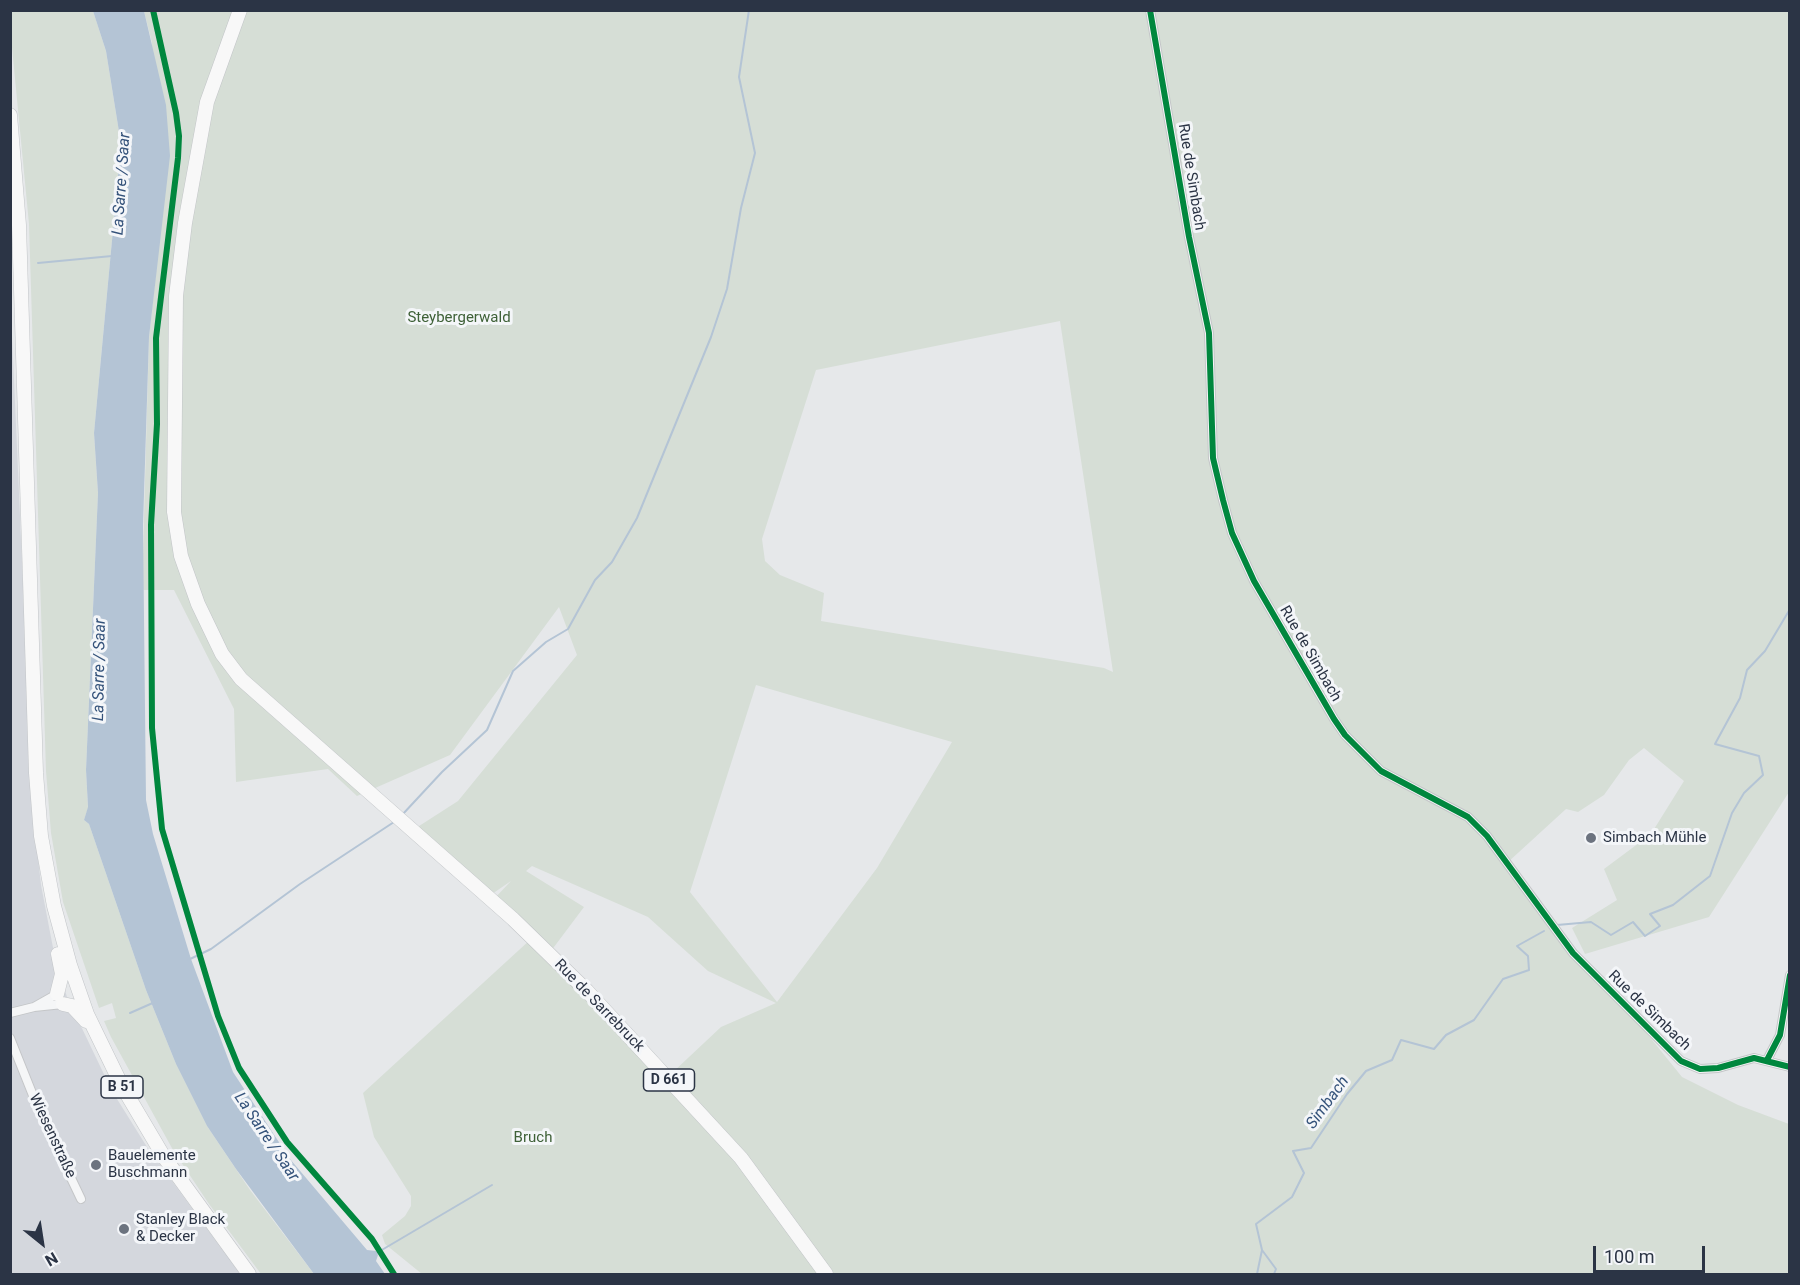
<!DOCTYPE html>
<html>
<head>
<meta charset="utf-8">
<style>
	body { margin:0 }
	#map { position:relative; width:1800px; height:1285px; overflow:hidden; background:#e6e8ea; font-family:Roboto,sans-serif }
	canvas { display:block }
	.frame { position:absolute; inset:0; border:12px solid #2b3445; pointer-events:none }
	.north { position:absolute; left:12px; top:1213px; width:60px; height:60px; -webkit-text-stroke:4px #f4f6f9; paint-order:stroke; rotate:150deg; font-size:16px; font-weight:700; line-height:24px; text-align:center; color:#2b3445 }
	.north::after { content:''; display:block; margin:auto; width:21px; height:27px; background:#2b3445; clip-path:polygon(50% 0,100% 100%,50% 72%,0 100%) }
	.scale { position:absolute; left:1593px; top:1246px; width:112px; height:27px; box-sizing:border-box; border:3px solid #2b3445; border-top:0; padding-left:8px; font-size:18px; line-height:21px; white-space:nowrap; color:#2b3445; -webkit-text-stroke:4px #f4f6f9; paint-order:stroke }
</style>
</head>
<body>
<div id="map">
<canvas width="1800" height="1285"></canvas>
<div class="frame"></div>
<div class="north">N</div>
<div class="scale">100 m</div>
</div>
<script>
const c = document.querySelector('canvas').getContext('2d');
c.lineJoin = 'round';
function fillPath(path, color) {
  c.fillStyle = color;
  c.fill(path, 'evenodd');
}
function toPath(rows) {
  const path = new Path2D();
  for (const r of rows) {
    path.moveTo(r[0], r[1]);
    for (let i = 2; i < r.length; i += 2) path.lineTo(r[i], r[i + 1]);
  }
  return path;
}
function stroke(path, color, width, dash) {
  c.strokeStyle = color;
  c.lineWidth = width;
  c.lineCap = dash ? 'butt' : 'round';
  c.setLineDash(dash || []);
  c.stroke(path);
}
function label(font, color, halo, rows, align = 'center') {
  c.font = font + ' Roboto,sans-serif';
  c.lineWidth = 6;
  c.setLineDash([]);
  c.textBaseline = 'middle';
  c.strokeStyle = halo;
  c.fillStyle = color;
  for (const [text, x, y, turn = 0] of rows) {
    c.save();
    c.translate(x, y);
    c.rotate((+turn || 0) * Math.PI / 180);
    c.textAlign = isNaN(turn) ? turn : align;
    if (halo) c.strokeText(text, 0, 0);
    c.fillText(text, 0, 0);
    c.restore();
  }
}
fillPath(toPath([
	[10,289,33,812,41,885,54,953,67,997,112,1091,147,1147,240,1274,11,1274]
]), '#d4d7dd');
fillPath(toPath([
	[10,11,93,11,106,51,121,144,94,433,98,493,86,770,88,808,84,820,89,824,146,990,176,1064,207,1126,250,1190,314,1274,261,1274,209,1204,173,1150,111,1037,104,1021,116,1018,112,1003,99,1008,63,902,51,833,46,771,29,224,11,37],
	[144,11,1789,11,1789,792,1709,917,1585,954,1572,928,1617,900,1604,869,1651,834,1684,781,1644,748,1629,760,1604,795,1578,812,1566,809,1507,863,1550,920,1615,994,1682,1077,1738,1105,1789,1124,1789,1274,831,1274,744,1155,672,1073,721,1027,776,1003,708,971,648,917,532,866,526,871,584,907,551,951,492,901,511,881,492,894,416,828,458,801,577,655,559,607,450,755,357,796,328,769,236,782,234,709,174,590,142,590,149,337,157,262,152,43],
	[1060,321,1113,672,1104,668,821,621,824,593,780,575,765,561,762,539,816,370],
	[756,685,952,742,877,868,777,1002,690,892],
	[531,939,737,1160,820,1274,422,1274,385,1244,382,1235,405,1216,411,1206,411,1196,374,1137,363,1093]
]), '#d6ded6');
fillPath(toPath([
	[93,11,144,11,166,105,170,156,149,337,143,526,146,800,153,834,191,959,233,1072,290,1159,367,1250,376,1251,378,1255,376,1261,385,1274,314,1274,236,1169,207,1126,176,1064,146,990,89,824,84,820,88,807,86,770,98,493,94,433,121,144,106,51]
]), '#b4c4d5');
stroke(toPath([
	[38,263,112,256],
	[402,815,442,772,487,730,513,671,546,642,568,629,595,580,612,562,637,518,711,337,727,289,741,208,755,153,739,77,749,10],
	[1557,925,1591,922,1611,935,1633,922,1645,936,1660,926,1650,914,1673,905,1710,876,1732,813,1744,793,1763,775,1759,756,1715,744,1740,698,1747,670,1765,651,1790,609],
	[188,960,211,949,300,884,394,822],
	[130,1013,155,1002],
	[1262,1250,1276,1269,1274,1274],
	[375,1254,492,1185],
	[1257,1274,1262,1250,1256,1224,1292,1197,1304,1173,1293,1151,1311,1148,1347,1094,1366,1071,1392,1060,1401,1040,1434,1049,1446,1035,1474,1020,1503,979,1529,970,1528,956,1517,946,1544,931]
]), '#b4c4d5', 2);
const minor = toPath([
	[1150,10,1189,237,1209,333,1213,458,1223,500,1232,533,1254,581,1334,719,1345,735,1381,771,1468,817,1487,836,1573,953,1681,1061,1700,1069,1718,1068,1754,1058,1790,1067],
	[34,1007,63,1004],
	[10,1013,34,1007,57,994],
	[10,1038,40,1113,81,1199],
	[1767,1060,1780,1035,1790,975]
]);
const primary = toPath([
	[240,10,207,102,185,223,176,296,174,512,181,556,198,604,222,654,241,679,513,919,587,991,741,1158,826,1274],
	[10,115,19,225,36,773,41,836,54,906,70,965,87,1014,122,1086,164,1157,249,1274],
	[57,994,62,974,58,954],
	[63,1004,72,1006,86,1021]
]);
stroke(minor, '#c4c6c8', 10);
stroke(primary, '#c2c5c8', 15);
stroke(minor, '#f5f6f7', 8);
stroke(primary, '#f8f8f8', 14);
stroke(toPath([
	[153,10,176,113,179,136,178,158,156,338,157,424,151,525,152,728,162,829,218,1016,239,1068,287,1142,372,1239,394,1274],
	[1150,10,1189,237,1209,333,1213,458,1223,500,1232,533,1254,581,1334,719,1345,735,1381,771,1468,817,1487,836,1573,953,1681,1061,1700,1069,1718,1068,1754,1058,1790,1067],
	[1767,1060,1780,1035,1790,975]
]), '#00873e', 6);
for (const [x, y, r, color] of [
	[1591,838,6,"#6c737f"],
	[96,1165,6,"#6c737f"],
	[124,1229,6,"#6c737f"]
]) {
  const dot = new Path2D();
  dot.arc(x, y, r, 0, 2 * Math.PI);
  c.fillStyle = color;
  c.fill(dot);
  stroke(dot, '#f4f6f9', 2);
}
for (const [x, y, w] of [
	[669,1080,51],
	[122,1087,42]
]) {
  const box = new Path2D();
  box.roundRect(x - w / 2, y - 11, w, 22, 4.5);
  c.fillStyle = '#f4f6f9';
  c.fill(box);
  stroke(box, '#2b3445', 1.5);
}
label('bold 14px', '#2b3445', null, [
	["D 661",669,1080],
	["B 51",122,1087]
]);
label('15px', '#2b3445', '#f4f6f9', [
	["Rue de Simbach",1191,177,81],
	["Rue de Simbach",1310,654,60],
	["Rue de Sarrebruck",599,1006,46],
	["Rue de Simbach",1649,1011,44],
	["Wiesenstraße",52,1136,65]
]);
label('15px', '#3f6138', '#f4f6f9', [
	["Steybergerwald",459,318],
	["Bruch",533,1138]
]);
label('15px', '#2b3445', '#f4f6f9', [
	["Simbach Mühle",1603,838],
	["Bauelemente",108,1156],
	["Buschmann",108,1173],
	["Stanley Black",136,1220],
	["& Decker",136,1237]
], 'left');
label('italic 16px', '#34527a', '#f4f6f9', [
	["La Sarre / Saar",122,184,-86],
	["La Sarre / Saar",100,670,-89],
	["Simbach",1328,1103,-54],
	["La Sarre / Saar",266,1137,56]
]);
</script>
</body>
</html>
